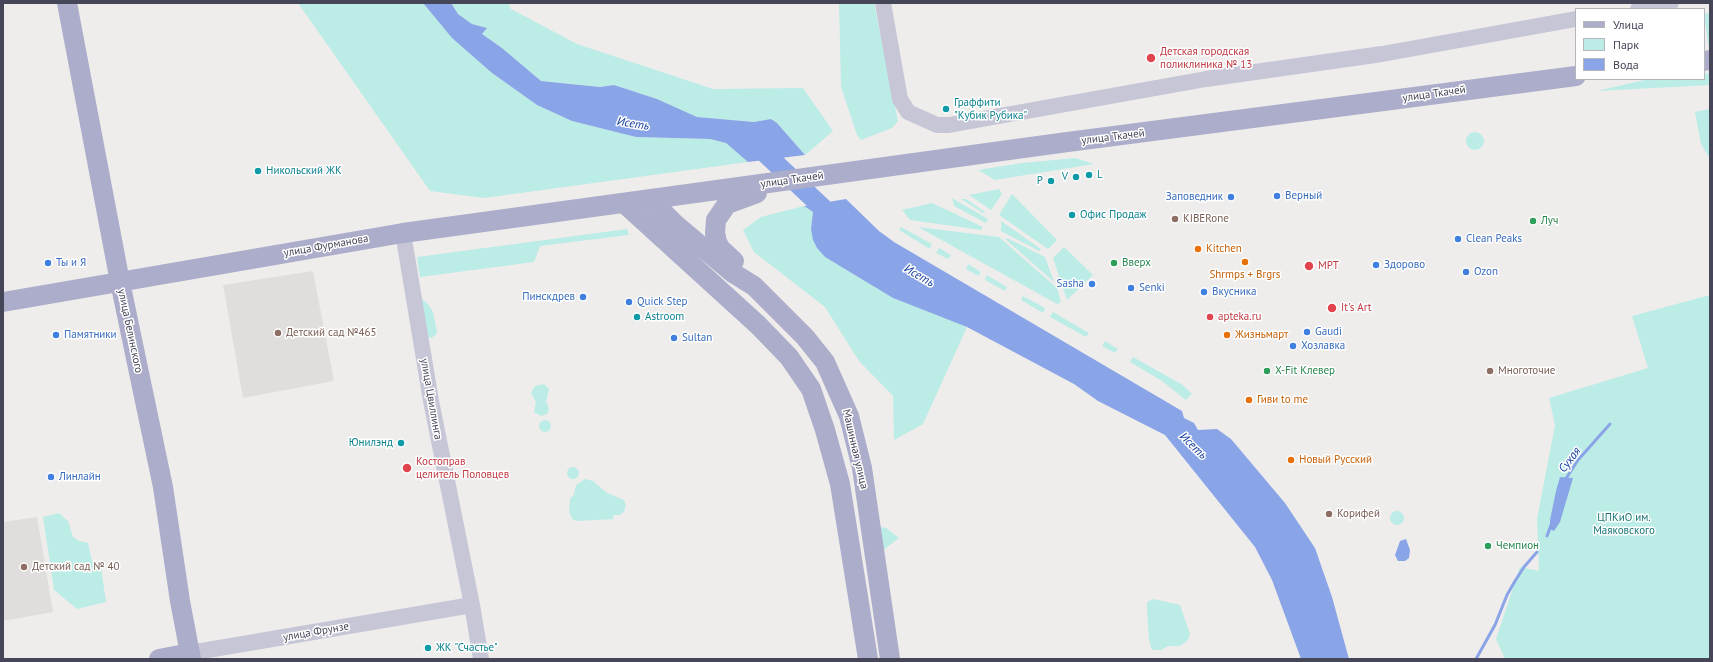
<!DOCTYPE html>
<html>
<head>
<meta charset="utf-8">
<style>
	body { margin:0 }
	#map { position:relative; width:1713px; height:662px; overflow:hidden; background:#efedec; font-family:"PT Sans",sans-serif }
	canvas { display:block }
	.frame { position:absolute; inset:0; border:4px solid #454658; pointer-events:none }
	.legend { position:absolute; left:1575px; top:8px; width:130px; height:72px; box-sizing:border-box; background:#fff; border:1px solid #b5b5bc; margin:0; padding:5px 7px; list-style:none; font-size:12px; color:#454658 }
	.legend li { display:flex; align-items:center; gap:8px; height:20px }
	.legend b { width:20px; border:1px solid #b5b5bc }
</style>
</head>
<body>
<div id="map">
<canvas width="1713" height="662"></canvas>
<div class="frame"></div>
<ul class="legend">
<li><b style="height:5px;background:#acadca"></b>Улица</li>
<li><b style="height:11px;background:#bbece6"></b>Парк</li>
<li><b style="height:11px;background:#8aa5e7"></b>Вода</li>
</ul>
</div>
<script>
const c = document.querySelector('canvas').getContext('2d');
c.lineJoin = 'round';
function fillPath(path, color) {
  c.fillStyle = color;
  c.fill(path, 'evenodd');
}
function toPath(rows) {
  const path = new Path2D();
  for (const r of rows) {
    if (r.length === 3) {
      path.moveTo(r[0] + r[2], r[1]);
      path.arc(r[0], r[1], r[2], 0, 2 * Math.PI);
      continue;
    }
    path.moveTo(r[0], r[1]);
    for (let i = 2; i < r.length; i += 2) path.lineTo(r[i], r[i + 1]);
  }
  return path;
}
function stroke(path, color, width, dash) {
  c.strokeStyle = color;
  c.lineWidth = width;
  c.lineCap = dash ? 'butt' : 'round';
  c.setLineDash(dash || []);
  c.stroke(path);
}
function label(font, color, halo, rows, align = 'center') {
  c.font = font + ' "PT Sans",sans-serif';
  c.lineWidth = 3;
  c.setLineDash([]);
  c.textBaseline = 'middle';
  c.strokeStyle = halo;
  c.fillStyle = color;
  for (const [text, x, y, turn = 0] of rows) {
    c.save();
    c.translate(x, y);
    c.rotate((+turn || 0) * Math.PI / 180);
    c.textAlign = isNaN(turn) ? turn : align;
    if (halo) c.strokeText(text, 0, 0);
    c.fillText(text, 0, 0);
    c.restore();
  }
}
fillPath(toPath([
	[313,271,334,381,243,398,223,285],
	[37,517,53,612,3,621,3,522]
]), '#e0dedd');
fillPath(toPath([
	[298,3,423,3,452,38,492,73,537,105,572,121,636,137,710,139,726,143,748,162,484,198,430,191],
	[451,3,508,3,511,9,577,44,713,89,803,88,833,131,805,155,777,123,771,119,754,122,697,117,657,99,614,85,600,87,541,81,502,48,482,34,487,28,472,24,458,14],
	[839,3,874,3,898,121,892,128,861,140,857,135,841,87],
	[1704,13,1710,14,1710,50,1709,50],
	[1710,73,1710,85,1597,91,1644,80,1704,79,1704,74],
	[1710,109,1710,156,1708,156,1701,144,1695,112],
	[1475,141,9],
	[1075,158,1094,164,995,180,978,170,1022,163],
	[999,189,1002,194,991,210,969,195],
	[1012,194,1057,240,1048,249,999,215],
	[952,198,988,219,986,223,954,206],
	[961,199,966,199,985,212,983,213],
	[932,203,983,227,981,230,910,220,902,210],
	[804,206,813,212,811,229,825,257,893,298,967,327,923,424,894,440,893,396,859,361,825,307,754,252,743,230,761,217],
	[1001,221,1041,249,1039,251,1001,231],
	[901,227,932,244,930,249,899,230],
	[918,227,999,237,1057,288,1061,302,1057,304],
	[627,229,629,235,540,246,534,262,420,277,417,257],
	[1004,238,1009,239,1045,257,1054,282],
	[1064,247,1093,275,1067,300,1053,258],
	[939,248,951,255,948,259,936,253],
	[968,264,981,272,978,276,966,269],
	[987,275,1007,287,1005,291,985,280],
	[1710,295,1710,659,1505,659,1496,639,1520,567,1539,571,1537,519,1555,425,1549,398,1648,368,1632,316],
	[1023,296,1045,308,1043,313,1021,300],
	[420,297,428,304,433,312,437,332,436,335,431,338,428,337],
	[1053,312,1089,333,1086,337,1050,317],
	[1105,341,1118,349,1115,353,1102,346],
	[1133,357,1183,385,1192,394,1186,400,1162,381,1130,362],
	[544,384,549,389,546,401,549,409,547,414,541,416,534,412,536,402,531,393,535,386],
	[545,426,6],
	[573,473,6],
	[585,479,593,481,607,493,624,500,626,505,624,512,620,515,613,515,614,519,578,521,573,520,569,512,570,499,574,494,576,485],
	[1397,518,7],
	[59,513,68,521,73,537,79,541,88,543,92,561,101,567,106,602,77,609,54,590,43,517],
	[879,527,886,528,899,538,882,551],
	[1154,599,1180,605,1190,634,1187,641,1180,646,1168,646,1161,650,1152,650,1149,640,1147,610,1147,602]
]), '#bbece6');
fillPath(toPath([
	[423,3,451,3,458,14,472,24,487,28,482,34,502,48,541,81,600,87,614,85,657,99,697,117,754,122,771,119,777,123,805,155,748,162,726,143,710,139,636,137,572,121,537,105,492,73,452,38],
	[846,199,879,231,894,242,1182,411,1184,418,1194,423,1198,430,1217,429,1231,439,1285,503,1315,548,1332,597,1349,659,1301,659,1272,580,1255,547,1165,435,1098,401,1074,384,967,327,893,298,825,257,817,248,813,240,811,229,813,212,804,206],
	[1560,477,1573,478,1560,522,1554,531,1550,529,1550,520,1556,491],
	[1406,539,1410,550,1409,558,1405,561,1398,561,1395,555,1400,541]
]), '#8aa5e7');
stroke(toPath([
	[1565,480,1578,460,1610,424],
	[1547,536,1551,525],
	[1476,659,1495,625,1507,595,1515,581,1524,567,1537,552]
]), '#8aa5e7', 3);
stroke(toPath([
	[753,142,837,221]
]), '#8aa5e7', 19);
stroke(toPath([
	[883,3,900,99,908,112,937,125,949,125,1206,79,1382,54,1576,19],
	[1638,9,1671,3],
	[403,233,431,401,472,605,481,659],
	[190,653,472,605]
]), '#c6c6d6', 16);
stroke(toPath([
	[67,3,120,282,163,487,180,601,191,659],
	[1704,61,1710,60],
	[650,199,676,225,733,273,754,286,805,337,825,362,849,416,862,468,890,659],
	[624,203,758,325,789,357,811,389,825,430,840,484,868,659],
	[734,261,720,248,717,242,715,233,716,220,727,204,757,193],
	[3,302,403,233,1060,143,1576,76],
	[159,659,190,653]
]), '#acadca', 20);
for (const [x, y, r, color] of [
	[1151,58,5,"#e0444e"],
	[946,109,4,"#0f9aa8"],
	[258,171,4,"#0f9aa8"],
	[1089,175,4,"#0f9aa8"],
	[1076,177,4,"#0f9aa8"],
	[1051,181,4,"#0f9aa8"],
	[1277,196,4,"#3f7fe0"],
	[1231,197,4,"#3f7fe0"],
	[1072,215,4,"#0f9aa8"],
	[1175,219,4,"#8d6e63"],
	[1533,221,4,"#2e9e5b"],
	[1458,239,4,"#3f7fe0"],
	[1198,249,4,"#e8710a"],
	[1245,262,4,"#e8710a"],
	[48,263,4,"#3f7fe0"],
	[1114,263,4,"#2e9e5b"],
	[1376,265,4,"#3f7fe0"],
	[1309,266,5,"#e0444e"],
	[1466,272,4,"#3f7fe0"],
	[1092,284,4,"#3f7fe0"],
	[1131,288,4,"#3f7fe0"],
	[1204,292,4,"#3f7fe0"],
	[583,297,4,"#3f7fe0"],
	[629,302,4,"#3f7fe0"],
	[1332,308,5,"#e0444e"],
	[637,317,4,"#0f9aa8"],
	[1210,317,4,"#e0444e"],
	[1307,332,4,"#3f7fe0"],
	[278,333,4,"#8d6e63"],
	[56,335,4,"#3f7fe0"],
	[1227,335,4,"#e8710a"],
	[674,338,4,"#3f7fe0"],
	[1293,346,4,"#3f7fe0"],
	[1267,371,4,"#2e9e5b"],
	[1490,371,4,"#8d6e63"],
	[1249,400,4,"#e8710a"],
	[401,443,4,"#0f9aa8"],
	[1291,460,4,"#e8710a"],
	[407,468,5,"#e0444e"],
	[51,477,4,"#3f7fe0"],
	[1329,514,4,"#8d6e63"],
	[1488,546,4,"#2e9e5b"],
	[24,567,4,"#8d6e63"],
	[428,648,4,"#0f9aa8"]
]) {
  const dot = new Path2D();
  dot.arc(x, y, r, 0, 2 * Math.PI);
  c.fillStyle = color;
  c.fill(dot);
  stroke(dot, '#fff', 1.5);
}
label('11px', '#be3a42', '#fff', [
	["Детская городская",1160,52],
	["поликлиника № 13",1160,65],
	["МРТ",1318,266],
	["It's Art",1341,308],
	["apteka.ru",1218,317],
	["Костоправ",416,462],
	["целитель Половцев",416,475]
], 'left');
label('11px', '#454658', '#fff', [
	["улица Ткачей",1434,94,-8],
	["улица Ткачей",1113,137,-7],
	["улица Ткачей",792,180,-8],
	["улица Фурманова",326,246,-10],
	["улица Белинского",130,331,78],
	["улица Цвиллинга",431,399,80],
	["Машинная улица",855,449,77],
	["улица Фрунзе",316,632,-10]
]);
label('11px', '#0d838f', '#fff', [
	["Граффити",954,103],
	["\"Кубик Рубика\"",954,116],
	["Никольский ЖК",266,171],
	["L",1097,175],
	["V",1068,177,"right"],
	["P",1043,181,"right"],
	["Офис Продаж",1080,215],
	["Astroom",645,317],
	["Юнилэнд",393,443,"right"],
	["ЖК \"Счастье\"",436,648]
], 'left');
label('11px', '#366cbe', '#fff', [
	["Верный",1285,196],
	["Заповедник",1223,197,"right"],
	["Clean Peaks",1466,239],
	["Ты и Я",56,263],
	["Здорово",1384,265],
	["Ozon",1474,272],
	["Sasha",1084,284,"right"],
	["Senki",1139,288],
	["Вкусника",1212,292],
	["Пинскдрев",575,297,"right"],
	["Quick Step",637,302],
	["Gaudi",1315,332],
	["Памятники",64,335],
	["Sultan",682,338],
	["Хозлавка",1301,346],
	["Линлайн",59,477]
], 'left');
label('11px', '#785e54', '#fff', [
	["KIBERone",1183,219],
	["Детский сад №465",286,333],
	["Многоточие",1498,371],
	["Корифей",1337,514],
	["Детский сад № 40",32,567]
], 'left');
label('11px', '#27864d', '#fff', [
	["Луч",1541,221],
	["Вверх",1122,263],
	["X-Fit Клевер",1275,371],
	["Чемпион",1496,546]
], 'left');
label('11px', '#c56008', '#fff', [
	["Kitchen",1206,249],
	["Shrmps + Brgrs",1245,275,"center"],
	["Жизньмарт",1235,335],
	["Гиви to me",1257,400],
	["Новый Русский",1299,460]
], 'left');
label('11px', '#1a7575', '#fff', [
	["ЦПКиО им.",1624,518],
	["Маяковского",1624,531]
]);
label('italic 12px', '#123c9e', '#fff', [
	["Исеть",633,124,9],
	["Исеть",919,276,30],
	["Исеть",1193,446,44],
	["Сухая",1570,460,-53]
]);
</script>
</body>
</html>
